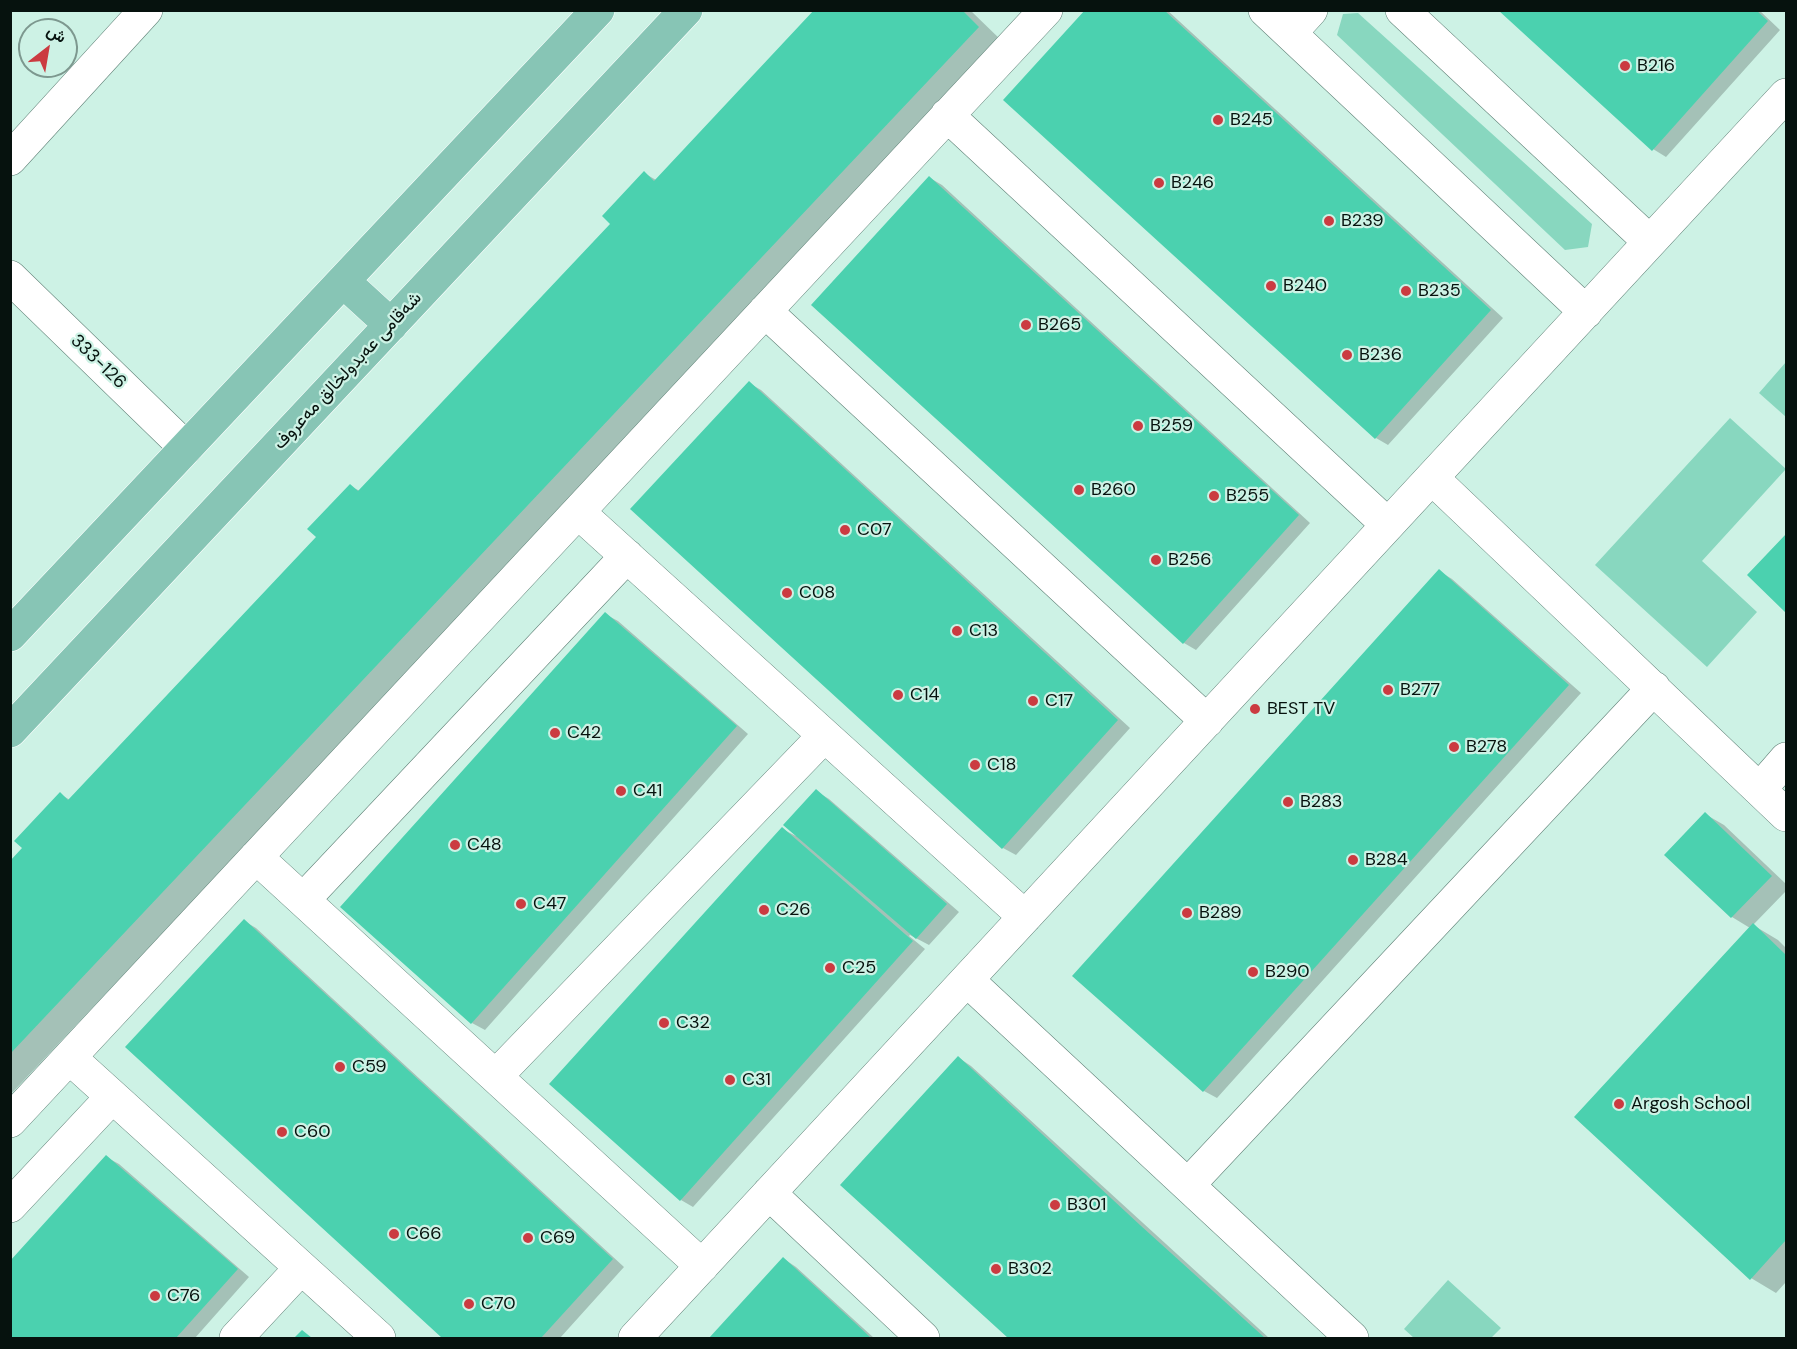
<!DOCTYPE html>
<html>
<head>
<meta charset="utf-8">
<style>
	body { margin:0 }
	#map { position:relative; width:1797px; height:1349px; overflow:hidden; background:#cdf2e5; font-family:"DM Sans",Vazirmatn,sans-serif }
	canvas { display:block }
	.frame { position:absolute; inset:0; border:12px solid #06120e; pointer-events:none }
	.north { position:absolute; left:18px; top:18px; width:60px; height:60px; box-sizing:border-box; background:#cdf2e5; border:2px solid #7d988f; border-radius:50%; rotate:31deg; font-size:16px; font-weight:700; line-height:24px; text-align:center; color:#06120e }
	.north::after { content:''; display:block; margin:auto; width:21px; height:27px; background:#cb3b41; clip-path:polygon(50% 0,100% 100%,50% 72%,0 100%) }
</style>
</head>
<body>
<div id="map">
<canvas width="1797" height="1349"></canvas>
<div class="frame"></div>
<div class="north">ش</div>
</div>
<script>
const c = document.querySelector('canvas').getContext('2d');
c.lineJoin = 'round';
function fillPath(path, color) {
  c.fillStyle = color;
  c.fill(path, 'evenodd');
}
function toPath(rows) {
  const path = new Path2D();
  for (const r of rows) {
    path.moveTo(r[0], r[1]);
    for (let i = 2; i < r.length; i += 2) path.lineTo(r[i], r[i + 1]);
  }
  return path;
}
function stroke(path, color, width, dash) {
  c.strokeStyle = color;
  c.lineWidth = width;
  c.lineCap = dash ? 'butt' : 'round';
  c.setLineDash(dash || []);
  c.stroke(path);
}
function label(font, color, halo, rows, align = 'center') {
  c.font = font + ' "DM Sans",Vazirmatn,sans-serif';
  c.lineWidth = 4.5;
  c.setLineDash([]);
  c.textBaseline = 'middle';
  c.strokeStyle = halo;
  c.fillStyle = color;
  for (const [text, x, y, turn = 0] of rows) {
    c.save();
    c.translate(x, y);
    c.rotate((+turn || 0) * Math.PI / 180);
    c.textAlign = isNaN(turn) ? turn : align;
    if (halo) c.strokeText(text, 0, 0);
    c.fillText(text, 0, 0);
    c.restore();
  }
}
fillPath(toPath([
	[1358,13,1592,224,1588,247,1565,250,1337,35,1343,14],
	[1786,362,1786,417,1759,393],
	[1730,418,1786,469,1702,561,1757,612,1707,667,1595,565],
	[1448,1280,1501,1328,1491,1338,1414,1338,1404,1329]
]), '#88d7bf');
fillPath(toPath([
	[816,10,970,10,1003,42,10,1095,10,863,24,848,60,794,70,800,318,537,350,486,360,491,612,224,644,173,656,180],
	[1087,10,1167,10,1503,318,1388,445,1376,438],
	[1501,10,1759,10,1780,30,1666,157,1653,149],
	[930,178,942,185,1310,523,1196,650,1184,643],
	[749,383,761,390,1130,728,1016,855,1003,848],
	[1786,536,1786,611,1749,575],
	[1439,571,1452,579,1581,693,1217,1098,1204,1091,1074,976],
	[605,614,618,621,748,734,485,1030,472,1023],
	[816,791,829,799,959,912,929,945,910,935,909,936,925,949,693,1207,681,1200,782,829,796,836],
	[1705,814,1724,825,1786,884,1786,891,1753,925,1778,940,1786,948,1786,1282,1776,1293,1751,1278,1750,928,1732,917],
	[244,921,256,928,624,1267,560,1338,445,1338,128,1047],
	[959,1058,971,1066,1269,1338,1011,1338,842,1185],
	[106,1157,119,1164,249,1277,195,1338,10,1338,10,1263],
	[784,1259,796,1267,874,1338,711,1338]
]), '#0003');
fillPath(toPath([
	[814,10,962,10,979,27,10,1054,10,861,22,848,14,841,60,792,68,800,316,537,307,529,350,484,358,491,610,224,602,216,644,171,654,181],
	[1085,10,1164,10,1491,310,1375,439,1003,100],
	[1498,10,1756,10,1768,21,1652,151],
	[929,176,1299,515,1183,644,811,305],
	[749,381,1118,720,1002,849,630,509],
	[1786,534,1786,613,1747,575],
	[1439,569,1569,685,1203,1092,1072,976],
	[605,612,737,726,471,1024,340,907],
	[816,789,947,904,916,939,783,825],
	[1705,812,1772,876,1731,918,1664,855],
	[782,827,913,941,680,1201,549,1084],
	[244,919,613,1259,541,1338,442,1338,125,1047],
	[1753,923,1786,955,1786,1240,1750,1280,1574,1117],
	[958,1056,1140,1225,1265,1338,1008,1338,840,1185],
	[106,1155,238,1269,176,1338,10,1338,10,1261],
	[783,1257,854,1322,871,1338,709,1338],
	[302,1330,312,1338,294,1338]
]), '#4bd1af');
const minor = toPath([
	[1265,10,1586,312],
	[1402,10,1650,242],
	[1290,33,1311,10],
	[947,115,1388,525],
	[10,159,146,10],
	[10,277,186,448],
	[765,311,1207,721],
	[1432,478,1786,815],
	[578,512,1025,917],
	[1760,789,1786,759],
	[256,857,702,1266],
	[303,900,627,556],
	[967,980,1352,1338],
	[70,1058,379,1338],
	[496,1076,824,736],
	[10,1121,1046,10],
	[1188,1185,1654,688],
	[769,1193,923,1338],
	[10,1206,112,1097],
	[236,1338,301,1268],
	[635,1338,1786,95]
]);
const major = toPath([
	[343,281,391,325],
	[10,635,598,10],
	[10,731,686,10]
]);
stroke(minor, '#618278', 34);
stroke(major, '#fff', 34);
stroke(minor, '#fff', 33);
stroke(major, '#87c5b5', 33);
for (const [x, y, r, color] of [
	[1625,66,6,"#cb3b41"],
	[1218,120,6,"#cb3b41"],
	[1159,183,6,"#cb3b41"],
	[1329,221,6,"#cb3b41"],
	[1271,286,6,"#cb3b41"],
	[1406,291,6,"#cb3b41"],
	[1026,325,6,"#cb3b41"],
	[1347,355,6,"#cb3b41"],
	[1138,426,6,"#cb3b41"],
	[1079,490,6,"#cb3b41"],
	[1214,496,6,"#cb3b41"],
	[845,530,6,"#cb3b41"],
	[1156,560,6,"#cb3b41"],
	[787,593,6,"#cb3b41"],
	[957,631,6,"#cb3b41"],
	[1388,690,6,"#cb3b41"],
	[898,695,6,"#cb3b41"],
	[1033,701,6,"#cb3b41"],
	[1255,709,6,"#cb3b41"],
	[555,733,6,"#cb3b41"],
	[1454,747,6,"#cb3b41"],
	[975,765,6,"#cb3b41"],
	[621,791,6,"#cb3b41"],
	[1288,802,6,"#cb3b41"],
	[455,845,6,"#cb3b41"],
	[1353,860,6,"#cb3b41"],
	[521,904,6,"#cb3b41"],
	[764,910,6,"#cb3b41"],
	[1187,913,6,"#cb3b41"],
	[830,968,6,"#cb3b41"],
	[1253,972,6,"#cb3b41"],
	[664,1023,6,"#cb3b41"],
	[340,1067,6,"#cb3b41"],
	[730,1080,6,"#cb3b41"],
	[1619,1104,6,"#cb3b41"],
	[282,1132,6,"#cb3b41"],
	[1055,1205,6,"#cb3b41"],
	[394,1234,6,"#cb3b41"],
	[528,1238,6,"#cb3b41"],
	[996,1269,6,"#cb3b41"],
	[155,1296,6,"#cb3b41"],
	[469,1304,6,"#cb3b41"]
]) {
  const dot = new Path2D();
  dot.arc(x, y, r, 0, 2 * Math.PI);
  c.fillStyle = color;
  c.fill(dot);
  stroke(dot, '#cdf2e5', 2);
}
label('18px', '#06120e', '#cdf2e5', [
	["B216",1637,66],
	["B245",1230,120],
	["B246",1171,183],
	["B239",1341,221],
	["B240",1283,286],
	["B235",1418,291],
	["B265",1038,325],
	["B236",1359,355],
	["B259",1150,426],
	["B260",1091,490],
	["B255",1226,496],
	["C07",857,530],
	["B256",1168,560],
	["C08",799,593],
	["C13",969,631],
	["B277",1400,690],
	["C14",910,695],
	["C17",1045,701],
	["BEST TV",1267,709],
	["C42",567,733],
	["B278",1466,747],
	["C18",987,765],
	["C41",633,791],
	["B283",1300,802],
	["C48",467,845],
	["B284",1365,860],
	["C47",533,904],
	["C26",776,910],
	["B289",1199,913],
	["C25",842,968],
	["B290",1265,972],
	["C32",676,1023],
	["C59",352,1067],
	["C31",742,1080],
	["Argosh School",1631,1104],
	["C60",294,1132],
	["B301",1067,1205],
	["C66",406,1234],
	["C69",540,1238],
	["B302",1008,1269],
	["C76",167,1296],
	["C70",481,1304]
], 'left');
label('18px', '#06120e', '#cdf2e5', [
	["333-126",98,362,44],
	["شەقامی عەبدولخالق مەعروف",348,371,-47]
]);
</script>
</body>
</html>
